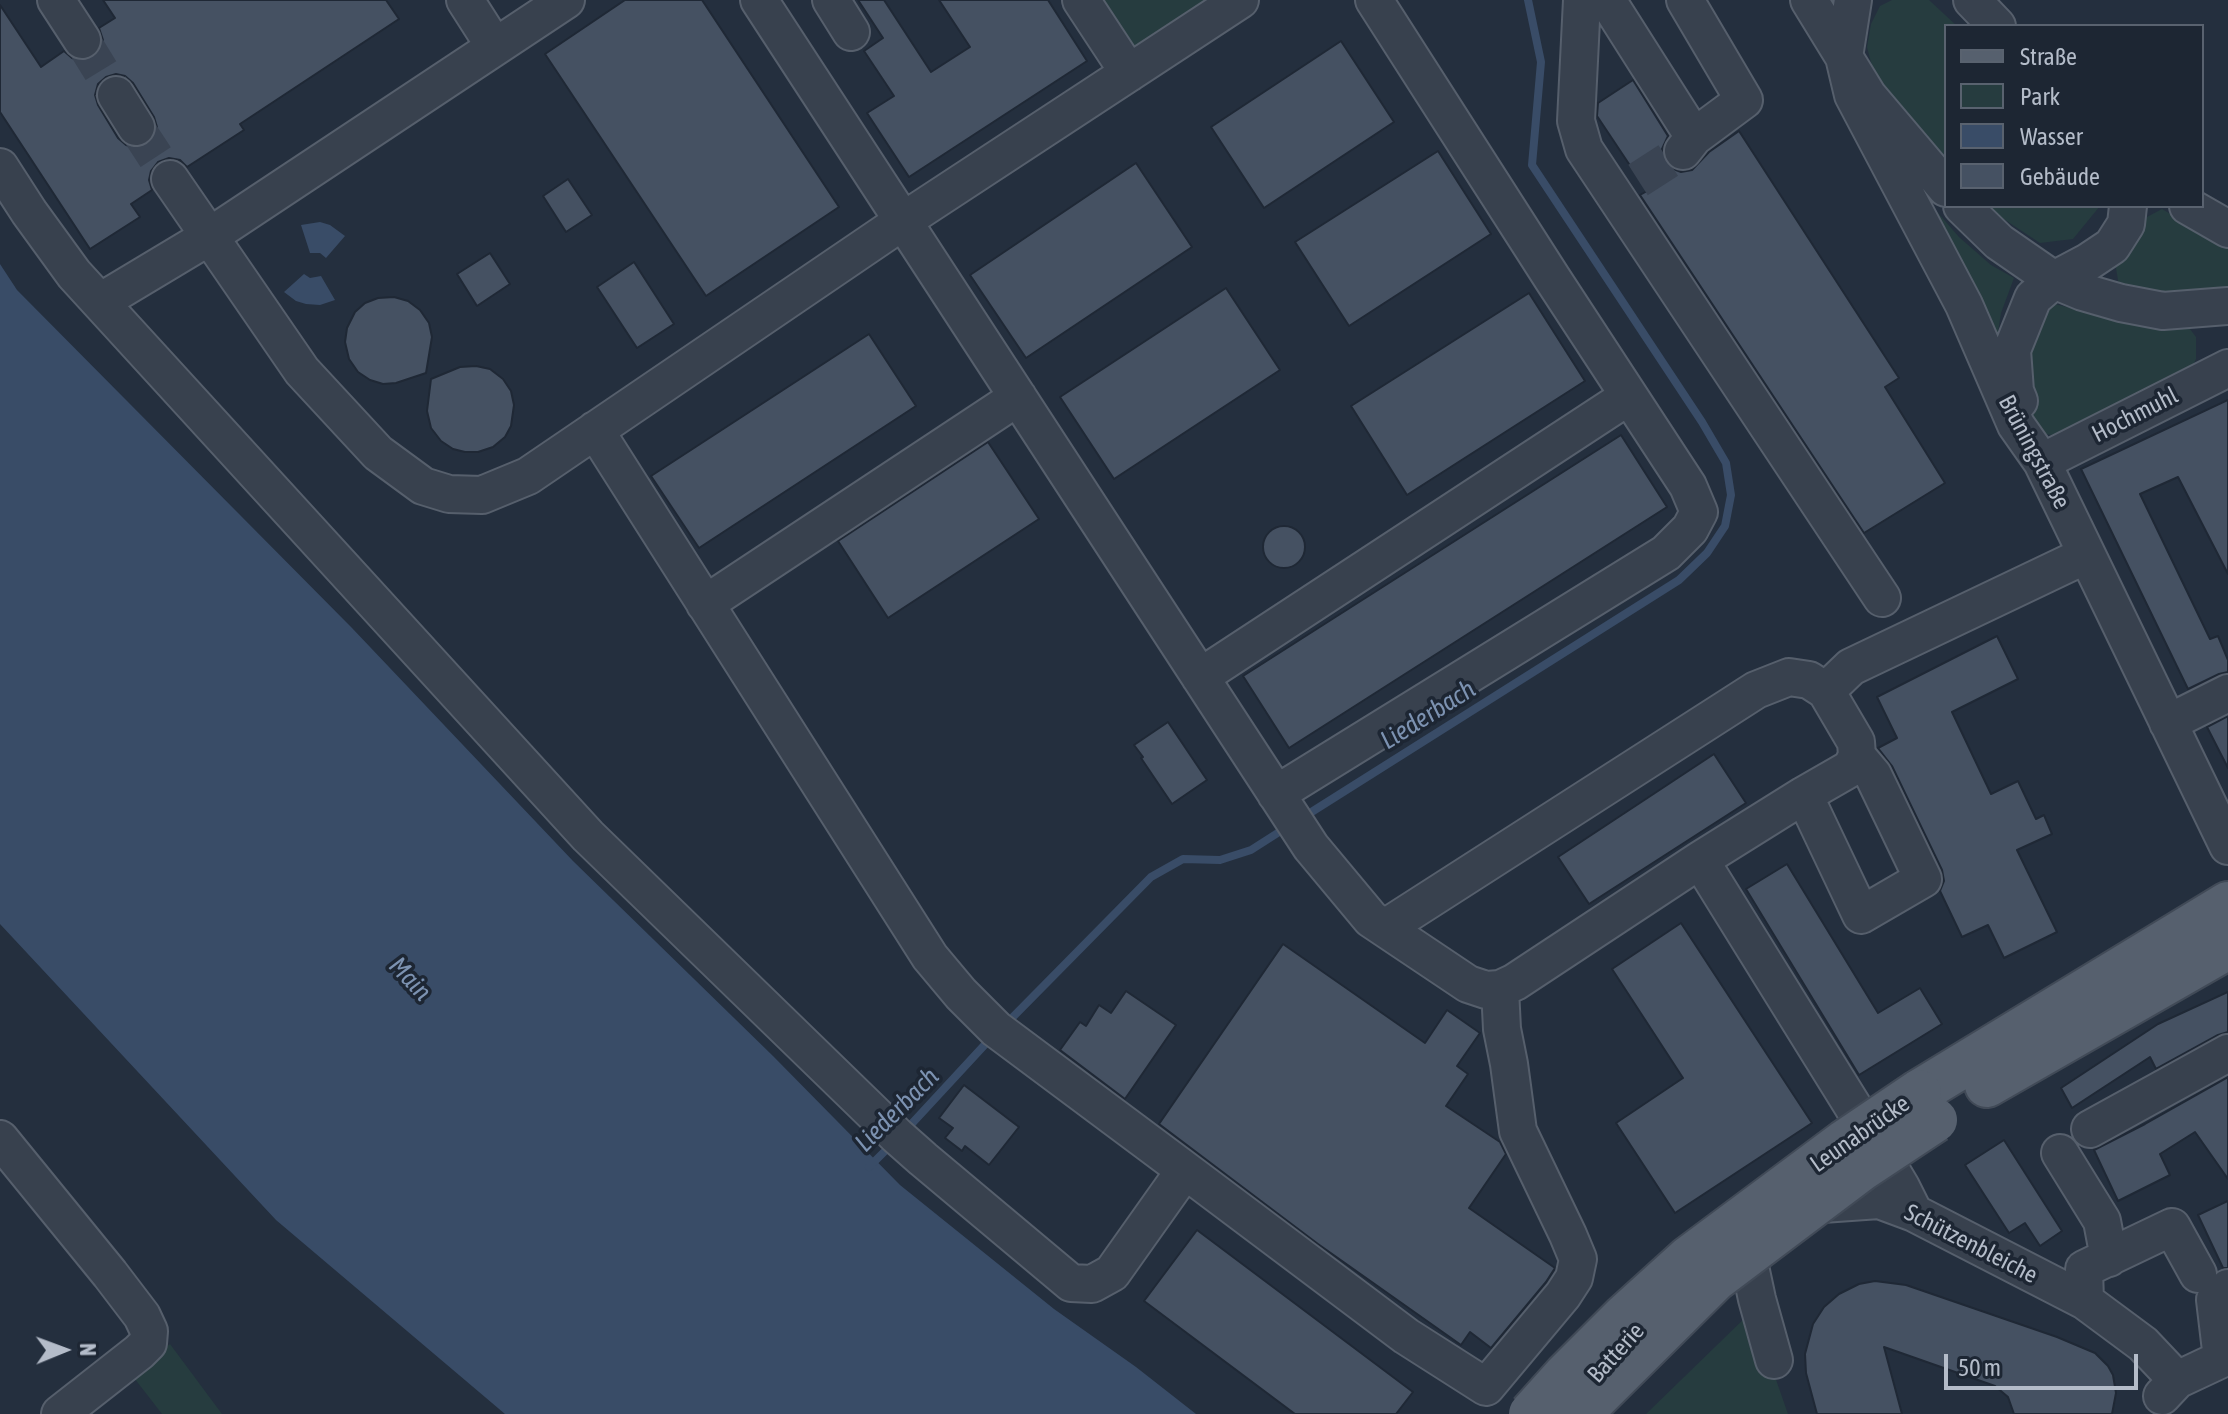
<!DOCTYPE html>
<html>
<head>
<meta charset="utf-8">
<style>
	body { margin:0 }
	#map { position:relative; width:2228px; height:1414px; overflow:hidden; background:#242f3e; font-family:"Asap Condensed",sans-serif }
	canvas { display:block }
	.legend { position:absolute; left:1944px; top:24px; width:260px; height:184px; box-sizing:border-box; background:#1d2633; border:2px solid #59626f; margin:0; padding:10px 14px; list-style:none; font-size:24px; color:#b4bcc9 }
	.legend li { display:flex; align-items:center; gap:16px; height:40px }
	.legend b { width:40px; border:2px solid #59626f }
	.north { position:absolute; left:24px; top:1310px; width:80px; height:80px; -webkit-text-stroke:6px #1d2633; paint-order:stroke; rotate:89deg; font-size:22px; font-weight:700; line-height:32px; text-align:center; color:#b4bcc9 }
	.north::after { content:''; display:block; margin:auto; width:28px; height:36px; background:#b4bcc9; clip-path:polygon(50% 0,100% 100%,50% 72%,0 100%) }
	.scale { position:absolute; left:1944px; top:1354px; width:194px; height:36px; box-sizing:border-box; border:4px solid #b4bcc9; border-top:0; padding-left:10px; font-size:24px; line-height:28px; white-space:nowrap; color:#b4bcc9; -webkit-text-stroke:6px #1d2633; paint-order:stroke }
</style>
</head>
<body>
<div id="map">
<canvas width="2228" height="1414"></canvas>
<ul class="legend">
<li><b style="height:10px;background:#56606e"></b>Straße</li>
<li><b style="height:22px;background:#263c3f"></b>Park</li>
<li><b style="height:22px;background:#394c67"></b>Wasser</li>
<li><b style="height:22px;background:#455162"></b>Gebäude</li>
</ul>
<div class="north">N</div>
<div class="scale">50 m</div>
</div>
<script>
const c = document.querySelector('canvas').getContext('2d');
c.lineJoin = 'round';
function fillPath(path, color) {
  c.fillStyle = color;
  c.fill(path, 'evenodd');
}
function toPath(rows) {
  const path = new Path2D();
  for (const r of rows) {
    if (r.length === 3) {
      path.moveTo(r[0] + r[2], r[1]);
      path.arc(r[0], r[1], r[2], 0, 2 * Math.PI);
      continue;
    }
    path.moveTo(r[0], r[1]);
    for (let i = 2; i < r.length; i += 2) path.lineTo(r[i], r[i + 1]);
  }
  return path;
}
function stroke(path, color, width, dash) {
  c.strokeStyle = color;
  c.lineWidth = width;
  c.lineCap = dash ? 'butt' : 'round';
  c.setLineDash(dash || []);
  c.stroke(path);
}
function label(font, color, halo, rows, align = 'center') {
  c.font = font + ' "Asap Condensed",sans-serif';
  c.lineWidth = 7;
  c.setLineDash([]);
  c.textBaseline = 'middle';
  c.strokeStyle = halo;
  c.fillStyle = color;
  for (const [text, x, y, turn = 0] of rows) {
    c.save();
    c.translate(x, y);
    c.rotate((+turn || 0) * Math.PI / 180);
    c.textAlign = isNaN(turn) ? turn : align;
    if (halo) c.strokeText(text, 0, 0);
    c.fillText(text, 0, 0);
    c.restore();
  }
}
fillPath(toPath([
	[1102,0,1221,0,1138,54],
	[1892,0,1929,0,1957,26,1946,26,1946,166,1876,82,1867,47,1871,24,1880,6],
	[1932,206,1959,237,1991,265,2014,278,2001,313,1996,345],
	[1984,206,2100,206,2073,239,2040,243],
	[2162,209,2228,248,2228,292,2182,295,2140,291,2119,286,2114,256,2128,227],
	[2051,303,2090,313,2170,323,2190,329,2196,337,2196,359,2187,377,2084,426,2052,435,2037,433,2024,404,2030,328],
	[1752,1311,1788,1414,1646,1414],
	[170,1344,222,1414,162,1414,131,1374]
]), '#263c3f');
fillPath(toPath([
	[320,222,330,225,345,236,326,258,320,253,310,253,301,225],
	[0,264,17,290,352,628,573,861,773,1056,900,1185,1054,1309,1136,1367,1196,1414,505,1414,276,1220,0,924],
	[304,274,310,278,321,276,335,300,320,305,306,304,296,301,284,292]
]), '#394c67');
stroke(toPath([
	[1302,818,1679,580,1707,553,1725,526,1731,495,1726,463,1702,422,1532,165,1541,62,1528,0],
	[1004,1026,1151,877,1183,859,1220,860,1251,850,1287,827],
	[905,1131,991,1038],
	[869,1167,893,1143]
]), '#394c67', 8);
const building = toPath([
	[103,0,386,0,399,19,240,124,244,130,187,167,180,160,169,158,158,162,151,171,149,180,152,190,131,204,140,217,90,249,0,112,0,5,41,67,64,51,72,58,82,61,94,57,100,50,103,40,99,28,115,18,103,0],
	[116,74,125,76,133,83,154,117,157,127,155,136,146,145,136,148,126,145,118,138,98,105,95,95,98,84,106,77,116,74],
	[625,0,702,0,839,207,706,296,545,54,625,0],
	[858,0,884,0,931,72,970,47,939,0,1048,0,1087,61,909,177,867,113,894,96,864,51,883,38,858,0],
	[1341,41,1394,122,1264,208,1211,127,1341,41],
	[1633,80,1668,136,1662,149,1664,160,1671,168,1681,172,1692,170,1709,152,1739,131,1899,378,1885,387,1945,483,1864,533,1640,195,1647,191,1597,116,1598,103,1633,80],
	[1438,151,1491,234,1349,326,1295,242,1438,151],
	[1136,163,1192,247,1026,358,970,275,1136,163],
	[568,179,592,215,566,232,543,196,568,179],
	[490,253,510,284,477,306,457,274,490,253],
	[634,262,674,324,637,348,597,287,634,262],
	[1226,288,1280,370,1114,479,1060,397,1226,288],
	[1529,293,1585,381,1407,495,1351,406,1529,293],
	[394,297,408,301,420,310,429,323,432,337,426,373,396,383,383,384,370,380,358,372,349,359,345,342,347,328,355,312,365,303,378,298,394,297],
	[869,334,916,406,699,548,651,476,869,334],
	[476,366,490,369,503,379,511,391,514,405,511,426,505,437,493,447,478,452,465,452,453,449,441,441,431,428,427,411,431,379,460,367,476,366],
	[2228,400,2228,574,2178,477,2140,494,2210,639,2218,636,2228,660,2228,672,2219,674,2188,689,2081,469,2228,400],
	[1621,435,1667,507,1289,748,1243,676,1621,435],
	[988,442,1039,519,888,618,838,541,988,442],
	[1284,547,21],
	[1997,636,2018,679,1952,712,1991,794,2018,781,2036,819,2044,815,2052,834,2017,850,2057,932,2004,958,1988,925,1962,937,1940,891,1944,881,1942,870,1892,766,1878,748,1897,738,1877,697,1997,636],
	[2228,716,2228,768,2207,727,2228,716],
	[1168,722,1207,780,1172,804,1141,758,1143,757,1134,745,1168,722],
	[1714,754,1746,803,1589,904,1558,857,1714,754],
	[1787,864,1878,1013,1920,988,1942,1024,1859,1075,1746,889,1787,864],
	[1681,923,1812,1123,1675,1213,1616,1123,1683,1078,1612,969,1681,923],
	[1283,944,1425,1043,1447,1010,1480,1033,1457,1066,1468,1074,1446,1106,1500,1142,1506,1154,1469,1208,1555,1268,1546,1282,1491,1348,1470,1332,1461,1345,1318,1244,1159,1124,1283,944],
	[1126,991,1176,1025,1125,1099,1060,1050,1080,1022,1086,1026,1099,1005,1111,1013,1126,991],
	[2228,992,2228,1032,2218,1035,2156,1069,2150,1057,2072,1108,2061,1088,2158,1024,2228,992],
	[2228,1077,2228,1179,2195,1132,2160,1154,2170,1175,2118,1201,2094,1150,2145,1124,2228,1077],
	[964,1085,1019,1127,989,1165,965,1146,962,1151,945,1138,953,1128,939,1118,964,1085],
	[2004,1140,2062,1231,2040,1246,2025,1223,2009,1233,1965,1165,2004,1140],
	[2228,1201,2228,1268,2223,1268,2198,1215,2228,1201],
	[1197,1230,1413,1392,1396,1414,1295,1414,1144,1301,1197,1230],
	[1875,1281,1906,1285,2057,1337,2095,1353,2108,1366,2113,1375,2116,1393,2112,1414,2014,1414,2008,1397,1995,1386,1884,1347,1902,1414,1817,1414,1806,1373,1805,1354,1813,1324,1824,1307,1839,1294,1859,1284,1875,1281]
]);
fillPath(building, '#455162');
stroke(building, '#1f2835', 2);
stroke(toPath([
	[82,40,116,95],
	[136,127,170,179],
	[1638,180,1683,151]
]), '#3a4453', 36, [36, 18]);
const minor = toPath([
	[56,0,82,40],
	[465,0,495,47],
	[759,0,1311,847,1371,919,1468,984,1486,990,1500,989,1515,982,1700,860,1804,795,1851,768,1857,756,1856,742,1826,691,1851,667,2086,555],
	[831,0,851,32],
	[1081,0,1129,73],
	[1582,0,1576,121,1584,149,1882,598],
	[1607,0,1694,137],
	[1809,0,1868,96,1946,188],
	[1853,0,1844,57,1853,95,1964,305,2016,425,2042,462,2228,846],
	[1972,0,1997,26],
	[116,95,136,127],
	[1683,151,1694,137,1744,100,1685,0],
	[0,167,29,212,74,274,588,836,897,1136,923,1159,1071,1283,1092,1284,1112,1273,1185,1170],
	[170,179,302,371,378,453,423,486,449,494,482,495,528,476,903,221,1240,0],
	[1962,206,1999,242,2054,280,2083,292,2121,303,2163,311,2228,306],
	[2188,206,2228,229],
	[100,302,210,236,566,0],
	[2019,401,2015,391,2012,350,2033,298,2054,280,2088,262,2112,246,2126,224,2128,206],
	[595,430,930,957,961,994,996,1029,1185,1170,1406,1336,1486,1387,1563,1295,1574,1278,1578,1259,1568,1235,1518,1131,1509,1064,1502,1029,1500,989],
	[2042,462,2228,368],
	[705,604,1018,397],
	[1200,677,1629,396],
	[2168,723,2228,693],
	[1276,794,1666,553,1690,529,1699,512,1688,486,1552,278,1374,0],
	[1804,795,1861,915,1923,879,1873,775,1857,756],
	[1700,860,1852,1105,1901,1187,1914,1213],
	[1385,928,1756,690,1789,677,1809,680,1826,691],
	[2090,1129,2228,1053],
	[0,1139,110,1274,142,1316,149,1331,148,1343,139,1352,60,1414],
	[2060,1153,2102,1221,2109,1258],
	[1808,1205,1879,1200,1914,1213,2085,1301,2143,1344,2177,1380],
	[1743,1234,1757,1299,1774,1360],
	[2085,1301,2084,1269,2172,1227,2198,1274],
	[2222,1359,2215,1300,2228,1288],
	[2162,1396,2177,1380,2228,1356]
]);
const major = toPath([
	[1987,1085,2228,947],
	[1919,1092,2228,904]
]);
stroke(minor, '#565f6c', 40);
stroke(major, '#414a57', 48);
stroke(minor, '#38414e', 36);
stroke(major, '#56606e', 44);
const majorBridge = toPath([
	[1531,1414,1566,1375,1625,1316,1688,1259,1845,1142,1919,1092],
	[1579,1414,1715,1279,1861,1169,1935,1120]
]);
stroke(majorBridge, '#414a57', 48, []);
stroke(majorBridge, '#56606e', 44);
label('24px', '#b4bcc9', '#1d2633', [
	["Hochmuhl",2135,415,-27],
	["Brüningstraße",2034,452,62],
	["Leunabrücke",1860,1134,-35],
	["Schützenbleiche",1971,1244,27],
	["Batterie",1616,1353,-48]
]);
label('italic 26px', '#7c92b1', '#1d2633', [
	["Liederbach",1428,715,-32],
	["Main",410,979,47],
	["Liederbach",897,1110,-45]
]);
</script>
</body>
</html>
